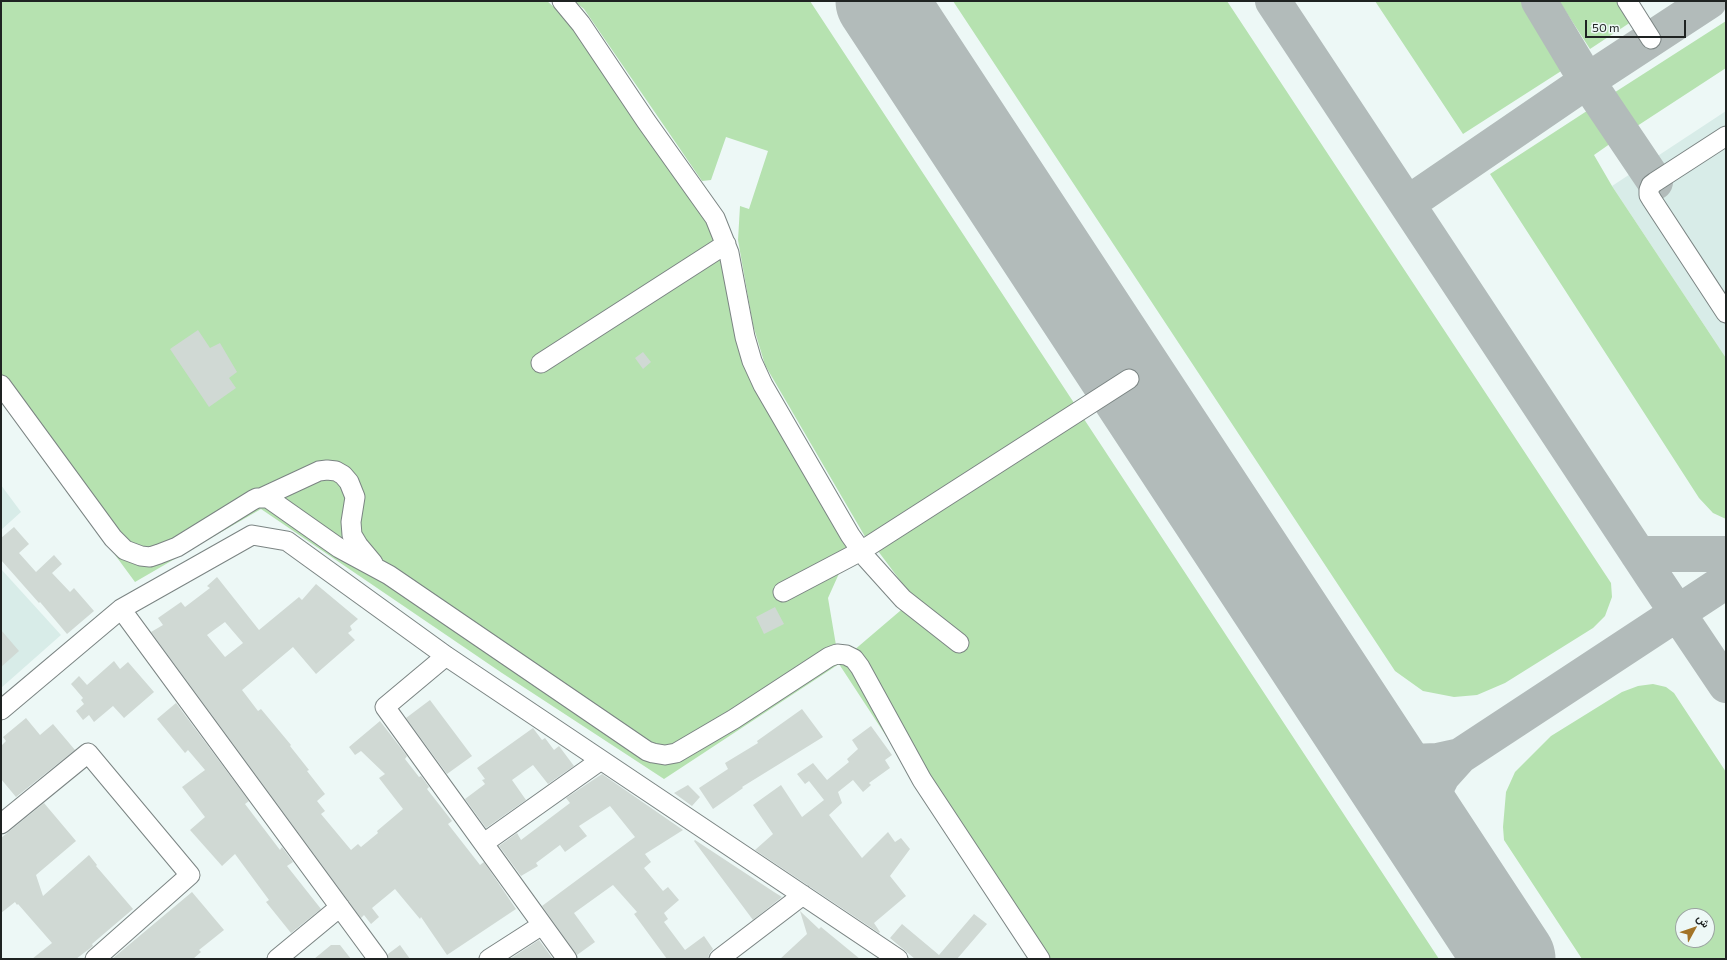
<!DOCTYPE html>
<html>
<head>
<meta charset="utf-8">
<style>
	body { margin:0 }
	#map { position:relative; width:1727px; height:960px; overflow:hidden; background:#edf8f6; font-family:Commissioner,Vazirmatn,sans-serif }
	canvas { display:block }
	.frame { position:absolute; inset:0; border:2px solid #1f2322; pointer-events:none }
	.north { position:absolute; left:1675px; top:908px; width:40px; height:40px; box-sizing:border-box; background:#edf8f6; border:1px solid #9ba3a1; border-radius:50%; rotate:50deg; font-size:11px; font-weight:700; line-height:16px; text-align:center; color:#1f2322 }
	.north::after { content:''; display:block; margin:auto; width:14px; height:18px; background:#a37427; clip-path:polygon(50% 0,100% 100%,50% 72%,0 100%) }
	.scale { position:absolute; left:1585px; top:20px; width:101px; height:18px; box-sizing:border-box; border:2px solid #1f2322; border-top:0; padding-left:5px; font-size:12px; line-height:14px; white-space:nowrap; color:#1f2322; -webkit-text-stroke:3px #edf8f6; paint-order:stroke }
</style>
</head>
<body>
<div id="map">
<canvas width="1727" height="960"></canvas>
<div class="frame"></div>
<div class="north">ش</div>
<div class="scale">50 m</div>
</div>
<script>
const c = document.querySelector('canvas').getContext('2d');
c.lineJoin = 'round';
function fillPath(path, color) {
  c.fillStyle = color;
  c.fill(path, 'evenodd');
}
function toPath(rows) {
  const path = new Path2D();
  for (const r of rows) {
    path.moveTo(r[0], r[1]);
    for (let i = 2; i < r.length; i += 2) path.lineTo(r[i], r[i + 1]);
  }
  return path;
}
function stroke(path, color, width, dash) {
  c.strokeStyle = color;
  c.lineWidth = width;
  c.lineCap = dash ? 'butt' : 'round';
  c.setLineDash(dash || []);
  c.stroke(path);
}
fillPath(toPath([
	[1726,111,1726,358,1612,186],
	[1,485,21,512,1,530],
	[1,569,61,635,1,688]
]), '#d8ece8');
fillPath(toPath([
	[1,1,547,1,569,20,715,226,744,362,850,549,828,598,839,663,914,599,878,551,1082,416,1439,959,1032,959,839,664,664,779,502,673,261,509,135,582,1,400],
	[574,1,810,1,1076,406,867,540,765,365,753,325,738,240,740,206,749,209,768,151,726,137,711,180,702,181,584,9],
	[953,1,1227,1,1611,583,1612,597,1605,616,1593,628,1505,683,1477,695,1454,697,1423,691,1395,671],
	[1375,1,1530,1,1569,66,1463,134],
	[1559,1,1621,1,1634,20,1590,49],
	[1726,21,1726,68,1631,130,1609,96],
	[1593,107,1614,141,1594,155,1612,186,1726,358,1726,519,1713,513,1699,498,1490,174],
	[1653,684,1666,687,1674,693,1726,772,1726,959,1582,959,1504,840,1503,827,1506,792,1515,772,1551,736,1622,692,1638,686],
	[1683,916,1707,916,1707,940,1683,940]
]), '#b6e2b0');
stroke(toPath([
	[1273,1,1652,575,1726,685],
	[1539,1,1587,81,1655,182],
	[1407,204,1587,81,1709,1],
	[1638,554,1726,554],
	[1368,743,1390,755,1412,762,1437,761,1460,756,1726,581],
	[1431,839,1434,792,1442,776,1460,756]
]), '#b2bbba', 36);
stroke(toPath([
	[881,1,1510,959]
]), '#b2bbba', 91);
fillPath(toPath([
	[198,330,210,348,220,343,237,372,229,378,236,388,209,407,170,349],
	[643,352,651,362,643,369,635,358],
	[14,527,29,544,19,553,36,572,54,555,62,564,52,573,70,592,74,588,94,611,67,634,40,602,39,603,1,560,1,538],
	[217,577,259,630,299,597,302,600,316,584,358,619,350,626,352,630,348,633,355,640,316,674,293,647,242,690,258,711,261,709,291,745,290,746,309,770,307,771,325,794,317,801,325,811,321,814,351,850,358,844,361,847,378,833,377,831,403,809,379,778,385,774,361,751,355,755,349,747,380,721,407,756,405,759,419,777,421,776,429,787,427,789,452,821,448,824,480,865,484,862,516,909,447,955,421,917,420,919,395,889,372,908,379,917,371,924,364,915,361,918,151,632,163,625,158,618,181,602,185,607,210,588,207,586],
	[225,622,243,643,225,657,207,635],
	[775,607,784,624,764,634,756,617],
	[1,630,19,651,1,667],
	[114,661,120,669,128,662,154,692,124,718,113,706,94,722,89,715,83,720,76,711,84,704,81,700,83,698,71,684,79,676,87,685],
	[430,700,472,756,447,774,406,718],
	[176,703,249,801,245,804,280,850,282,847,293,862,287,866,321,909,291,933,266,902,269,900,235,854,222,866,190,830,205,817,182,787,205,770,188,750,185,753,157,719],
	[802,709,823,737,742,787,743,788,713,809,699,788,728,769,725,763,758,743,757,741],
	[26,718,40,735,53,724,75,750,16,797,1,779,1,746,6,741,3,737],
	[871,726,892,755,885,760,890,768,869,783,871,785,863,792,853,780,838,792,842,803,829,815,862,858,888,832,895,842,901,838,910,849,890,876,906,896,874,923,880,932,879,933,755,850,773,834,753,805,781,785,802,817,824,800,809,781,805,784,797,774,813,763,827,780,849,762,847,759,858,749,852,740],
	[533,728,542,740,545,738,554,750,559,746,574,766,548,784,533,765,512,780,526,800,486,828,465,799,485,784,482,780,485,779,477,768],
	[602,774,683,830,645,854,651,862,644,868,663,891,668,887,679,900,664,913,668,919,664,922,685,950,704,936,713,949,709,954,708,959,667,959,634,914,637,912,613,885,574,913,595,942,577,955,542,906,635,837,610,806,579,826,587,836,565,852,560,845,536,863,538,866,521,876,499,846,517,833,521,840,570,803,566,798],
	[688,785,700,797,692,806,674,793],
	[44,803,76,841,36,875,43,896,89,855,97,865,96,866,133,909,92,944,93,946,76,959,32,959,52,943,18,904,17,905,15,902,1,913,1,838],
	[695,840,774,892,782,897,753,920,694,841],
	[192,892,224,930,199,950,201,952,193,959,112,959],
	[800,911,819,929,821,927,860,959,780,959,807,934],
	[974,914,987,924,957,959,915,959,890,938,902,924,939,955],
	[539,940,553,959,510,959,516,955],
	[331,945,340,945,351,959,314,959],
	[400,945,410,959,389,959,388,954]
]), '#d0d9d4');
const minor = toPath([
	[562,1,581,24,646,121,715,218,729,253,745,337,752,361,763,385,850,535,867,559,903,599,959,643],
	[1627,1,1651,39],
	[1726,136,1655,182,1651,185,1649,190,1649,195,1652,200,1726,313],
	[541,363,726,244],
	[1,385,113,538,125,550,141,556,150,557,159,554,177,547,253,500,257,498,268,498,339,548,389,575,647,751,653,753,665,755,676,753,734,719,829,657,837,654,846,655,854,659,860,667,922,780,1040,959],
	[263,497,319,471,327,470,336,471,343,475,349,482,355,497,351,522,352,535,358,545,373,563],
	[783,592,861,551,1129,379],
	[121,609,378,959],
	[446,656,385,707,567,959],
	[1,710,121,609,252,535,287,541,446,656,898,959],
	[1,824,88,753,190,875,95,959],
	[484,843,601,760],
	[277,959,340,907],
	[489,959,542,925],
	[719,959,803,895]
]);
stroke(minor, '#7b8483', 21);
stroke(minor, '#fff', 19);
</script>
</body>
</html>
